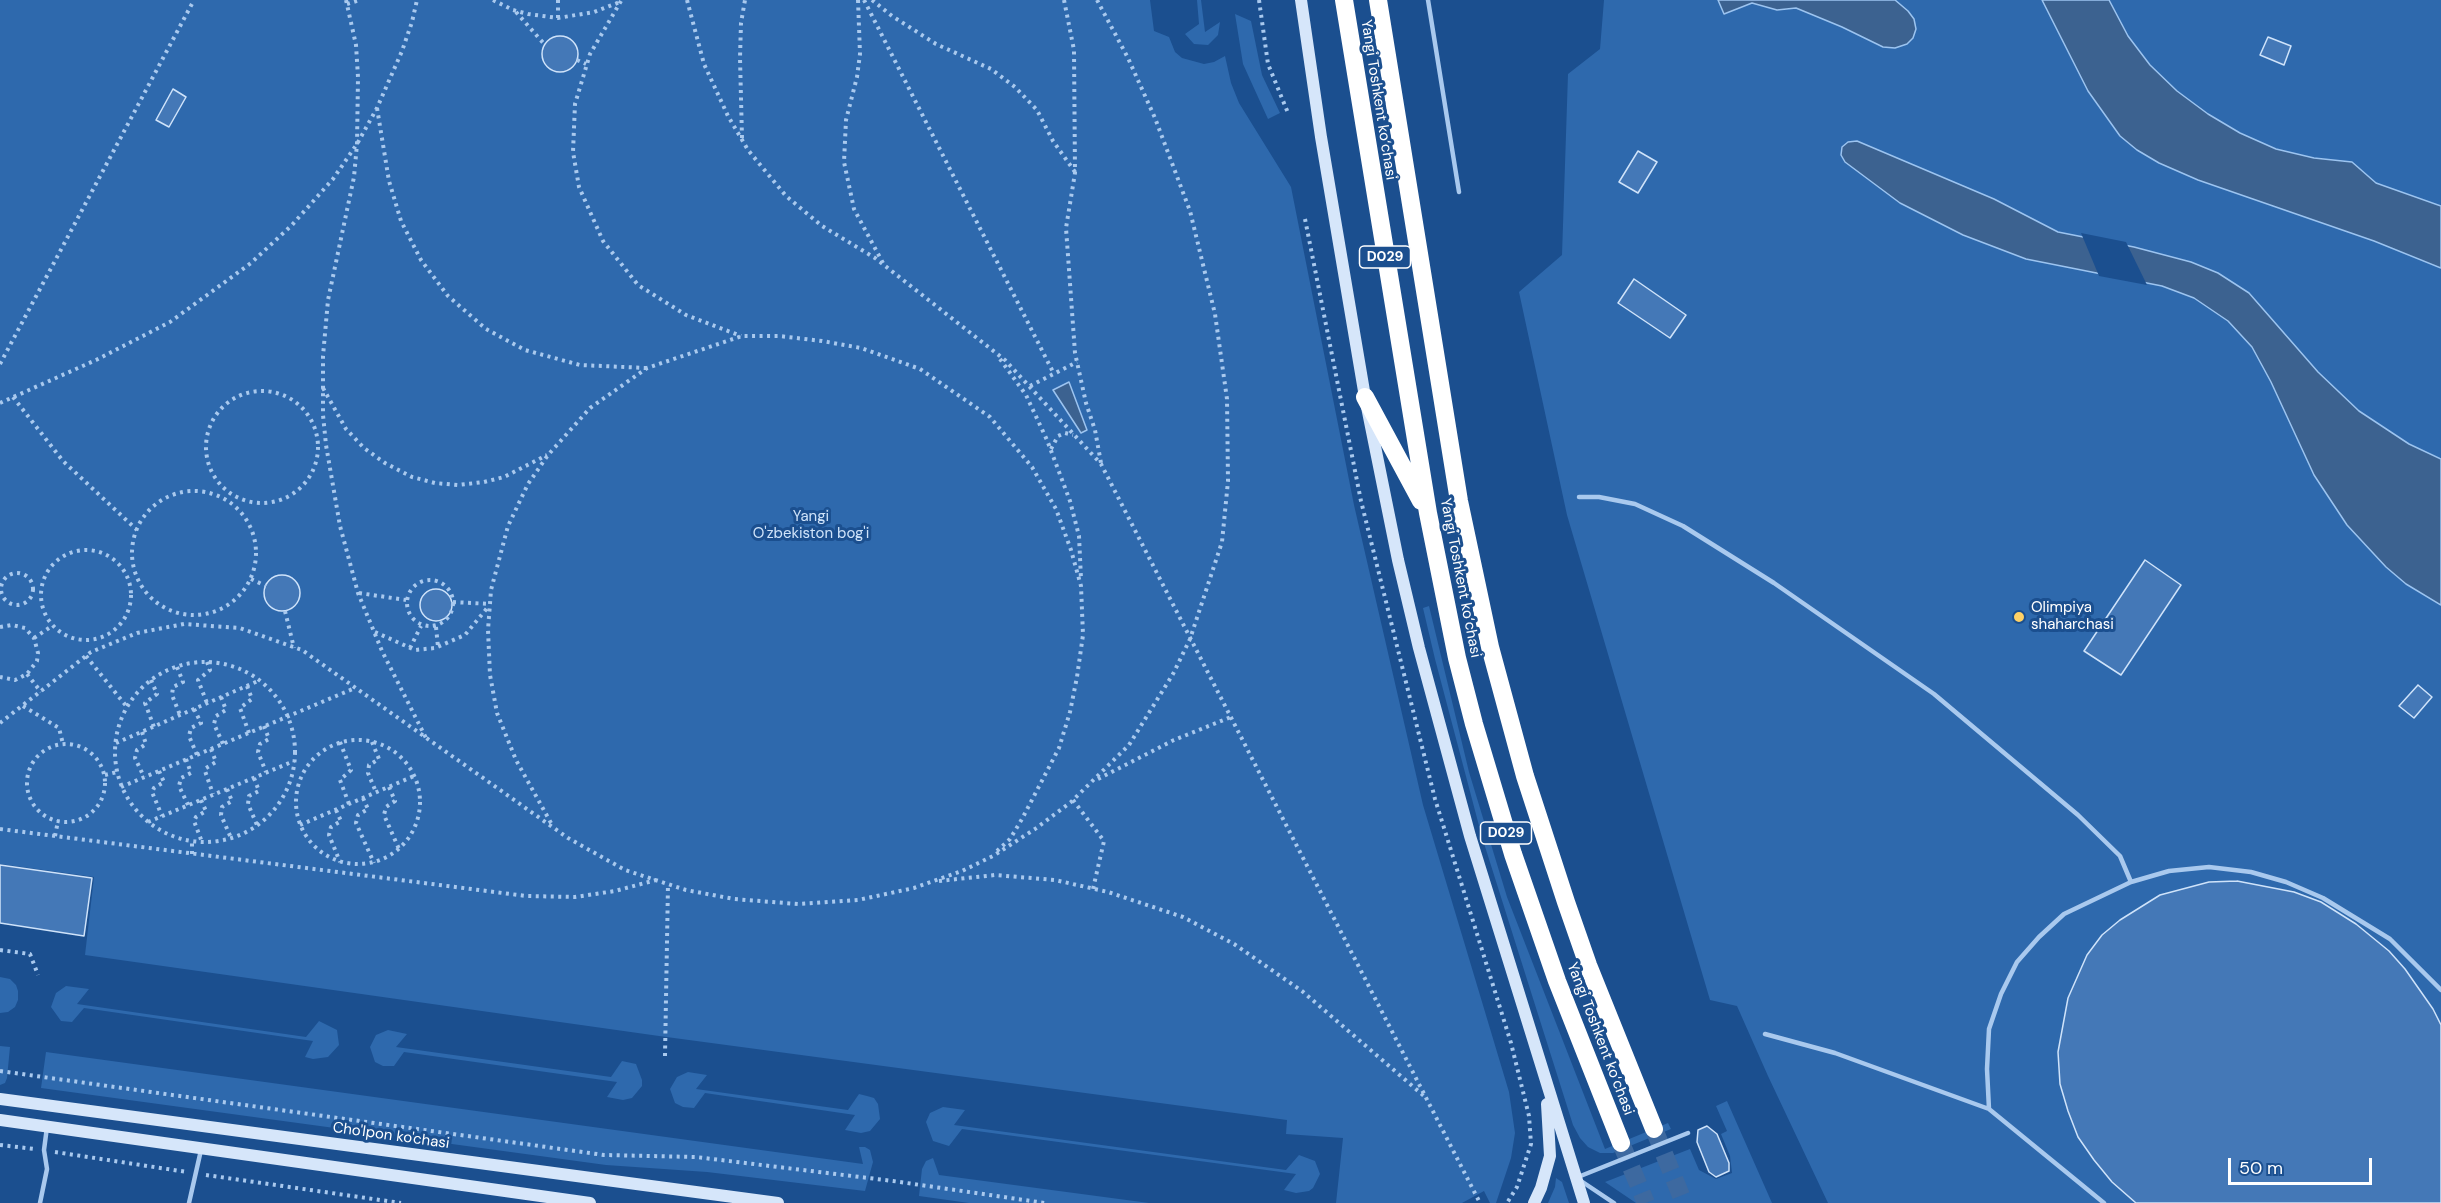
<!DOCTYPE html>
<html>
<head>
<meta charset="utf-8">
<style>
	body { margin:0 }
	#map { position:relative; width:2441px; height:1203px; overflow:hidden; background:#1b4f8f; font-family:"DM Sans",sans-serif }
	canvas { display:block }
	.scale { position:absolute; left:2228px; top:1158px; width:144px; height:27px; box-sizing:border-box; border:3px solid #fff; border-top:0; padding-left:8px; font-size:18px; line-height:21px; white-space:nowrap; color:#fff; -webkit-text-stroke:4px #1b4f8f; paint-order:stroke }
</style>
</head>
<body>
<div id="map">
<canvas width="2441" height="1203"></canvas>
<div class="scale">50 m</div>
</div>
<script>
const c = document.querySelector('canvas').getContext('2d');
c.lineJoin = 'round';
function fillPath(path, color) {
  c.fillStyle = color;
  c.fill(path, 'evenodd');
}
function toPath(rows) {
  const path = new Path2D();
  for (const r of rows) {
    if (r.length === 3) {
      path.moveTo(r[0] + r[2], r[1]);
      path.arc(r[0], r[1], r[2], 0, 2 * Math.PI);
      continue;
    }
    path.moveTo(r[0], r[1]);
    for (let i = 2; i < r.length; i += 2) path.lineTo(r[i], r[i + 1]);
  }
  return path;
}
function stroke(path, color, width, dash) {
  c.strokeStyle = color;
  c.lineWidth = width;
  c.lineCap = dash ? 'butt' : 'round';
  c.setLineDash(dash || []);
  c.stroke(path);
}
function label(font, color, halo, rows, align = 'center') {
  c.font = font + ' "DM Sans",sans-serif';
  c.lineWidth = 6;
  c.setLineDash([]);
  c.textBaseline = 'middle';
  c.strokeStyle = halo;
  c.fillStyle = color;
  for (const [text, x, y, turn = 0] of rows) {
    c.save();
    c.translate(x, y);
    c.rotate((+turn || 0) * Math.PI / 180);
    c.textAlign = isNaN(turn) ? turn : align;
    if (halo) c.strokeText(text, 0, 0);
    c.fillText(text, 0, 0);
    c.restore();
  }
}
fillPath(toPath([
	[0,0,1150,0,1154,31,1169,37,1175,52,1182,58,1204,64,1214,62,1225,56,1231,83,1239,103,1291,187,1354,505,1423,805,1509,1092,1515,1133,1511,1158,1496,1203,1490,1203,1484,1191,1462,1203,1336,1203,1343,1138,1286,1134,1287,1120,659,1036,85,955,94,877,0,864],
	[1197,0,1201,0,1205,32,1220,22,1218,35,1208,45,1194,44,1185,34,1199,24],
	[1604,0,2441,0,2441,1203,1828,1203,1768,1076,1737,1006,1710,1000,1567,515,1519,292,1562,255,1568,74,1600,49],
	[1235,14,1251,21,1262,75,1280,113,1268,119,1243,64],
	[1429,606,1469,772,1507,897,1605,1149,1668,1123,1671,1129,1613,1153,1600,1153,1588,1147,1580,1138,1573,1125,1482,837,1435,659,1423,608],
	[0,977,10,979,16,985,18,991,18,1000,15,1007,8,1012,0,1013],
	[66,986,89,989,77,1004,306,1037,319,1021,337,1030,339,1045,328,1057,313,1059,305,1057,313,1041,84,1008,72,1022,61,1021,51,1007,56,993],
	[388,1030,407,1034,396,1047,611,1077,622,1061,636,1064,642,1080,642,1086,632,1098,623,1100,607,1097,617,1082,404,1052,394,1066,383,1066,375,1062,370,1047,376,1035],
	[0,1046,10,1047,7,1078,5,1083,0,1085],
	[46,1052,863,1164,859,1147,865,1147,870,1150,873,1162,865,1191,707,1172,606,1165,41,1088],
	[688,1072,707,1075,696,1089,848,1110,859,1094,867,1096,874,1098,878,1104,880,1119,870,1131,861,1133,845,1130,855,1115,705,1093,694,1108,683,1107,675,1103,670,1089,677,1077],
	[1727,1101,1772,1203,1636,1203,1605,1182,1690,1149,1699,1170,1716,1179,1732,1173,1730,1156,1721,1134,1727,1131,1716,1106],
	[943,1107,965,1110,954,1125,1286,1170,1299,1155,1315,1161,1320,1174,1313,1188,1309,1191,1296,1193,1284,1190,1296,1174,962,1129,949,1146,933,1141,926,1122,930,1113],
	[933,1158,939,1175,1149,1203,969,1203,919,1196,922,1169,926,1161],
	[1556,1178,1562,1182,1569,1203,1548,1203,1555,1187]
]), '#2e69ad');
const water = toPath([
	[1718,0,1895,0,1908,11,1914,19,1916,29,1913,38,1907,44,1895,48,1883,47,1842,27,1796,8,1777,10,1752,3,1724,14,1718,0],
	[2042,0,2109,0,2128,36,2150,65,2177,91,2208,114,2240,133,2276,149,2314,158,2352,162,2376,183,2441,206,2441,268,2374,241,2198,180,2159,163,2137,150,2120,136,2088,91,2042,0],
	[1857,141,1994,199,2058,232,2134,247,2191,262,2218,273,2249,293,2318,372,2359,411,2409,444,2441,459,2441,605,2406,584,2386,567,2347,525,2314,475,2271,382,2252,347,2228,321,2194,298,2162,286,2026,259,1963,235,1900,203,1845,162,1841,155,1842,147,1848,142,1857,141],
	[1069,382,1087,430,1081,433,1053,390,1069,382]
]);
fillPath(water, '#3c6290');
stroke(water, '#9cc4f0', 1.5);
fillPath(toPath([
	[2081,233,2126,242,2147,285,2099,276]
]), '#1b4f8f');
const building = toPath([
	[560,54,18],
	[2268,37,2291,46,2284,65,2260,55,2268,37],
	[173,89,186,97,169,127,156,120,173,89],
	[1638,151,1657,162,1638,193,1619,182,1638,151],
	[1634,279,1686,315,1670,338,1618,303,1634,279],
	[2145,560,2181,585,2121,675,2084,651,2145,560],
	[282,593,18],
	[436,605,16],
	[2418,685,2432,697,2414,718,2399,706,2418,685],
	[0,865,92,878,84,936,0,923,0,865],
	[2237,881,2294,892,2321,902,2356,924,2389,951,2405,969,2433,1009,2441,1025,2441,1203,2136,1203,2112,1182,2094,1160,2078,1137,2068,1111,2060,1084,2058,1052,2068,998,2087,955,2102,935,2120,920,2160,895,2209,882,2237,881],
	[1707,1126,1717,1134,1729,1163,1729,1171,1716,1177,1709,1172,1697,1142,1698,1130,1707,1126]
]);
fillPath(building, '#4478b7');
stroke(building, '#cfe3fa', 1.5);
stroke(toPath([
	[1654,1129,1684,1203],
	[1621,1143,1646,1203]
]), '#3d69a0', 18, [18, 9]);
stroke(toPath([
	[346,0,356,45,358,77,357,144,354,177,328,300,323,356,323,415,326,445,340,526,358,593,382,651,426,738],
	[493,0,513,10,528,14,558,18,594,12,620,2],
	[558,0,558,18],
	[687,0,704,64,728,116,748,150,786,196,822,226,875,258,1005,360,1101,464,1480,1203],
	[858,0,860,54,857,77,846,120,844,162,854,209,884,265],
	[864,0,1053,372],
	[872,0,892,16,936,44,991,69,1015,87,1037,110,1053,141,1075,172],
	[1064,0,1074,50,1075,173,1066,228,1075,353,1086,403,1095,430,1101,463],
	[1259,0,1268,64,1288,113],
	[621,1,590,54,575,104,573,152,579,187,603,241,638,285,686,315,741,336],
	[347,4,360,0],
	[516,12,545,45],
	[577,60,586,64],
	[377,108,389,181,401,221,421,260,448,296,486,329,525,350,580,365,646,368],
	[742,138,740,58,741,23,745,0],
	[1305,219,1361,501,1435,799,1511,1043,1529,1116,1531,1144,1517,1187,1507,1203],
	[1000,359,1026,395,1047,440,1070,501,1079,536,1081,579],
	[0,364,194,0],
	[1030,386,1077,362],
	[323,388,346,429,364,448,385,463,412,477,435,483,458,485,484,482,504,477,547,455],
	[262,447,56],
	[13,397,63,461,137,530],
	[0,403,96,360,170,322,251,263,292,225,333,179,357,144,377,108,402,51,412,22,417,0],
	[1051,449,1058,436,1065,433,1073,435],
	[194,553,62],
	[86,595,45],
	[17,589,16],
	[251,579,266,586],
	[430,603,23],
	[359,593,406,600],
	[453,602,490,604],
	[285,611,294,648],
	[0,627,12,625,25,628,34,638,38,653,37,661,27,674,15,680,0,677],
	[436,627,438,647],
	[375,632,415,650,435,648,465,635,488,607],
	[34,638,52,626],
	[410,648,421,626],
	[86,656,127,707],
	[205,752,90],
	[207,662,210,670,198,680,207,703],
	[177,667,183,682,173,687,172,695,180,715],
	[27,674,41,692],
	[151,680,157,694,145,703,154,727],
	[247,686,252,699,240,708,249,733],
	[221,697,226,710,216,716,214,724,223,744],
	[23,706,59,728,63,744],
	[194,709,201,723,191,728,189,736,197,755],
	[0,723,91,652,137,633,184,624,240,628,302,650,568,838,625,870,686,890,734,899,798,904,858,900,914,888,962,871,993,856,1035,829,1071,802,1129,745,1173,674,1190,639,1222,542,1228,481,1227,399,1215,314,1190,211,1155,118,1128,58,1097,0],
	[264,726,269,739,260,744,258,752,266,772],
	[142,732,146,744,137,750,135,758,144,777],
	[358,802,62],
	[340,742,351,770,340,780,349,804],
	[372,742,379,759,369,765,368,773,376,792],
	[116,743,258,681],
	[66,783,39],
	[211,749,216,762,206,768,205,771,213,794],
	[186,759,191,773,181,778,179,786,188,805],
	[159,771,164,782,154,788,152,792,162,816],
	[105,775,117,772],
	[254,778,259,791,249,796,248,804,257,825],
	[1098,779,1174,740,1231,717],
	[121,787,355,688],
	[389,787,395,801,386,807,384,815,399,849],
	[227,789,232,801,222,807,221,815,231,838],
	[363,798,368,809,358,815,356,823,374,863],
	[201,800,206,811,196,817,194,821,202,842],
	[1073,800,1104,841,1093,889],
	[336,810,341,821,331,827,329,835,340,862],
	[148,822,294,761],
	[551,823,516,760,497,713,490,675,488,630,491,590,508,526,528,484,548,455,590,408,647,368,742,336,779,336,822,341,861,348,920,369,990,417,1032,467,1056,509,1071,550,1081,586,1083,635,1077,677,1070,712,1059,748,1022,819,1010,839,997,851],
	[300,825,414,776],
	[0,829,526,896,575,897,615,891,656,880],
	[55,836,58,821],
	[192,854,192,842],
	[939,881,995,875,1055,880,1108,892,1183,917,1234,944,1302,991,1424,1096],
	[0,950,30,954,38,975],
	[665,1056,668,884],
	[0,1071,604,1155,696,1157,893,1181,1045,1203],
	[0,1145,35,1149],
	[55,1152,187,1172],
	[206,1175,401,1203]
]), '#a9c9ee', 4, [3, 4.5]);
stroke(toPath([
	[1428,0,1459,192],
	[1579,497,1599,497,1635,504,1683,526,1774,583,1934,694,2078,815,2120,856,2131,882,2064,914,2039,937,2017,962,2001,994,1989,1029,1987,1069,1989,1109,1835,1053,1765,1034],
	[2131,882,2169,871,2209,867,2251,872,2286,882,2323,898,2390,939,2441,990],
	[1989,1109,2104,1203],
	[1578,1177,1688,1133],
	[1581,1181,1614,1203],
	[40,1203,47,1169,44,1150,47,1127],
	[189,1203,201,1150]
]), '#a9c9ee', 4.5);
stroke(toPath([
	[1301,0,1321,137,1365,397,1398,560,1419,648,1470,836,1584,1203],
	[0,1099,778,1203],
	[0,1120,590,1203],
	[1534,1203,1541,1188,1550,1156,1547,1104]
]), '#d6e6fa', 12);
stroke(toPath([
	[1344,0,1428,513,1457,658,1474,724,1513,854,1557,981,1621,1143],
	[1378,0,1459,501,1490,647,1525,776,1566,902,1588,965,1654,1129],
	[1365,397,1421,501]
]), '#fff', 18);
for (const [x, y, r, color] of [
	[2019,617,6,"#ffd166"]
]) {
  const dot = new Path2D();
  dot.arc(x, y, r, 0, 2 * Math.PI);
  c.fillStyle = color;
  c.fill(dot);
  stroke(dot, '#1b4f8f', 2);
}
for (const [x, y, w] of [
	[1385,257,51],
	[1506,833,51]
]) {
  const box = new Path2D();
  box.roundRect(x - w / 2, y - 11, w, 22, 4.5);
  c.fillStyle = '#1b4f8f';
  c.fill(box);
  stroke(box, '#fff', 1.5);
}
label('bold 14px', '#fff', null, [
	["D029",1385,257],
	["D029",1506,833]
]);
label('15px', '#fff', '#1b4f8f', [
	["Yangi Toshkent ko‘chasi",1378,100,81],
	["Yangi Toshkent ko‘chasi",1460,578,79],
	["Yangi Toshkent ko‘chasi",1600,1039,69],
	["Cho'lpon ko'chasi",391,1136,8]
]);
label('15px', '#cfe3fa', '#1b4f8f', [
	["Yangi",811,517],
	["O'zbekiston bog'i",811,534]
]);
label('15px', '#fff', '#1b4f8f', [
	["Olimpiya",2031,608],
	["shaharchasi",2031,625]
], 'left');
</script>
</body>
</html>
